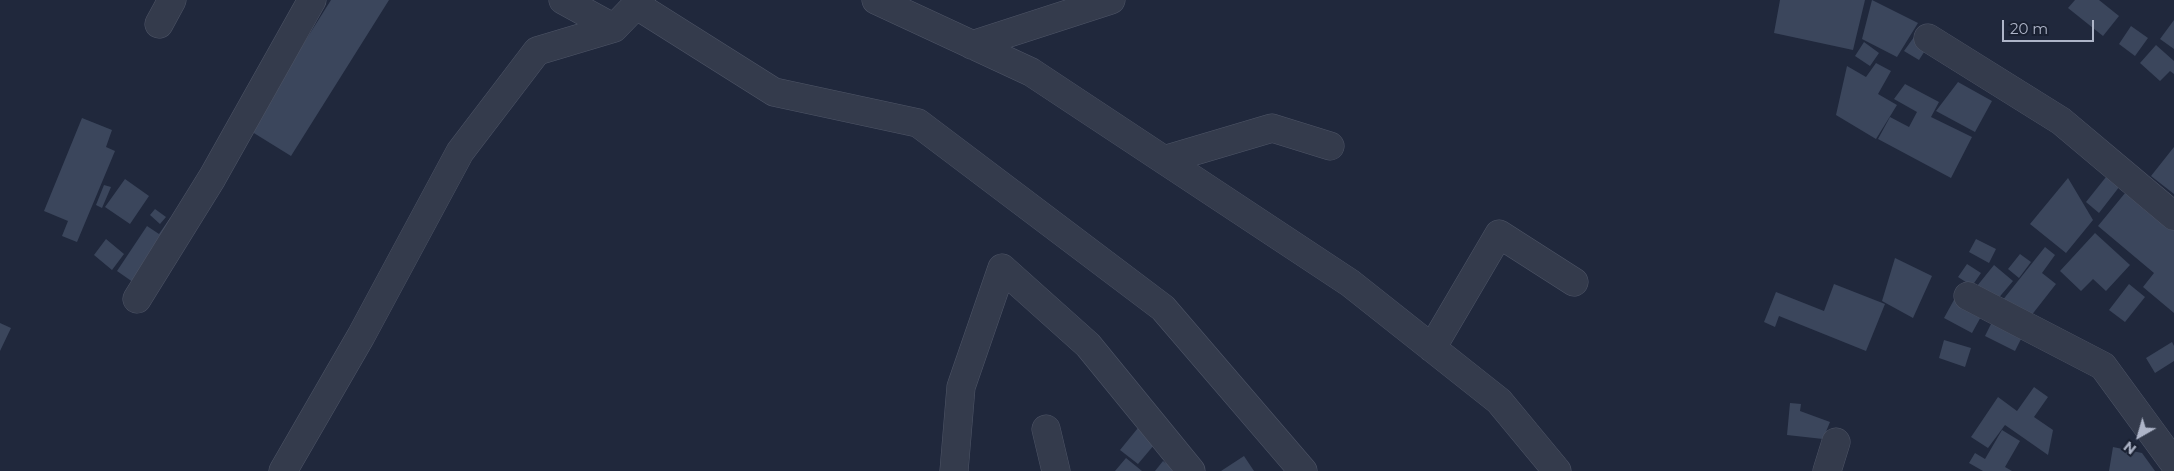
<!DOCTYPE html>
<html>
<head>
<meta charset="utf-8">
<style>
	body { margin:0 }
	#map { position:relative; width:2174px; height:471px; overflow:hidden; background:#20283c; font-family:Montserrat,sans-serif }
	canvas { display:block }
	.north { position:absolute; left:2114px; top:411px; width:50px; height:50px; -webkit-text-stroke:4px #192031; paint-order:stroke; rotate:218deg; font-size:14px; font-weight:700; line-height:20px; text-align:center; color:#aeb5c8 }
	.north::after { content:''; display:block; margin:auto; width:18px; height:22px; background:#aeb5c8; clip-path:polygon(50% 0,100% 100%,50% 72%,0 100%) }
	.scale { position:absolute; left:2002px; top:20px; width:92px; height:22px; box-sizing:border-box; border:2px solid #aeb5c8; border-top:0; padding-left:6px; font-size:15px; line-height:18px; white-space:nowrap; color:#aeb5c8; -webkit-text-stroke:4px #192031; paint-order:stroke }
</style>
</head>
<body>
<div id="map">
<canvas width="2174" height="471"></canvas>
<div class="north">N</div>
<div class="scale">20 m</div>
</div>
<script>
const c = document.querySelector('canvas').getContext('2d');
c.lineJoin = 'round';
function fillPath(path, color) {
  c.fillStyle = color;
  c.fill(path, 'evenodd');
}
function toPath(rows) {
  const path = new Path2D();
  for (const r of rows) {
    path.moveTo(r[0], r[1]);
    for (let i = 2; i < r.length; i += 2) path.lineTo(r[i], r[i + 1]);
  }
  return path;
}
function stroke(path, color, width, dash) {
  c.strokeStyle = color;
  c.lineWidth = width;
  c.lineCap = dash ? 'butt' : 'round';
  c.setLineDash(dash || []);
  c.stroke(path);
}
fillPath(toPath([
	[331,0,389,0,291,156,249,130],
	[1780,0,1865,0,1853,50,1774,33],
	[1872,0,1918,23,1897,57,1862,39],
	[2075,0,2099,0,2119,16,2103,36,2068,8],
	[2174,20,2174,49,2160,39],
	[2131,26,2148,38,2135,56,2119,44],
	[1914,37,1928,46,1919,60,1904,51],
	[1864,42,1879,53,1870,66,1855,56],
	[2156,45,2174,61,2174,74,2170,71,2160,81,2140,63],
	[1876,63,1891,71,1878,94,1897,105,1876,139,1836,115,1847,66,1866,77],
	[1958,82,1992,101,1975,132,1936,111],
	[1905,84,1939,102,1931,117,1972,137,1951,178,1878,139,1890,117,1909,127,1917,112,1894,99],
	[82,118,112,130,106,147,115,151,77,242,62,236,68,221,44,211],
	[2174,147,2174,194,2151,176],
	[2110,172,2123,182,2099,213,2086,202],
	[2068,178,2093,220,2066,253,2030,224],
	[125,179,149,196,130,224,105,207],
	[104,185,111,187,102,208,96,205],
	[2130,187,2174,224,2174,313,2143,287,2154,273,2098,226],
	[155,209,166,217,160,224,150,215],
	[170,218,181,227,140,287,117,271,147,226,159,234],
	[2095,233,2130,265,2106,291,2093,279,2081,291,2060,271],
	[106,239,124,254,112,270,94,255],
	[1976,239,1996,249,1989,263,1969,252],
	[2045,247,2055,255,2042,273,2056,284,2027,321,2002,301],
	[2020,254,2031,262,2019,278,2008,269],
	[1895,258,1932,276,1913,318,1882,301],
	[1967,264,1981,273,1972,286,1958,277],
	[1994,265,2013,281,1996,301,1977,286],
	[1834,284,1885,304,1866,351,1779,316,1775,327,1764,322,1776,292,1824,311],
	[2129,284,2145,297,2125,322,2109,310],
	[1955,298,1983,313,1972,333,1944,318],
	[1994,318,2024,333,2015,351,1985,336],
	[0,323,11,328,0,351],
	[1944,340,1971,348,1965,367,1939,358],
	[2172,342,2174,346,2174,361,2155,373,2146,358],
	[2034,387,2048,397,2034,417,2053,430,2048,455,2005,425,1988,448,1971,437,1998,397,2017,411],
	[1790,403,1801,404,1800,411,1830,422,1823,439,1787,435],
	[1142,423,1154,445,1138,464,1120,450],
	[2002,430,2020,441,2005,467,2012,471,1983,471,1969,463,1975,453,1985,459],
	[2113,447,2142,453,2155,471,2109,471],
	[1244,456,1254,471,1221,471],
	[1126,458,1142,471,1115,471],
	[1163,461,1176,471,1155,471]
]), '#3b465c');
const minor = toPath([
	[563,0,614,28],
	[876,0,1031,72,1350,283,1499,401,1557,471],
	[636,5,774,92,918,123,1163,308,1303,471],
	[159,24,172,0],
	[1928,38,2061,121,2174,216],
	[972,45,1111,0],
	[1164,160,1272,128,1330,146],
	[1968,296,2103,366,2174,463],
	[137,299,212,178,312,0],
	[1432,348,1499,234,1574,282],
	[1046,429,1056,471],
	[283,471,361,336,460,152,537,51,614,28,641,0],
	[954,471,961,387,1002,268,1088,345,1191,471],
	[1827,471,1836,442]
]);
stroke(minor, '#4e5567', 29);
stroke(minor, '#343b4c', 28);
</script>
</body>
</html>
